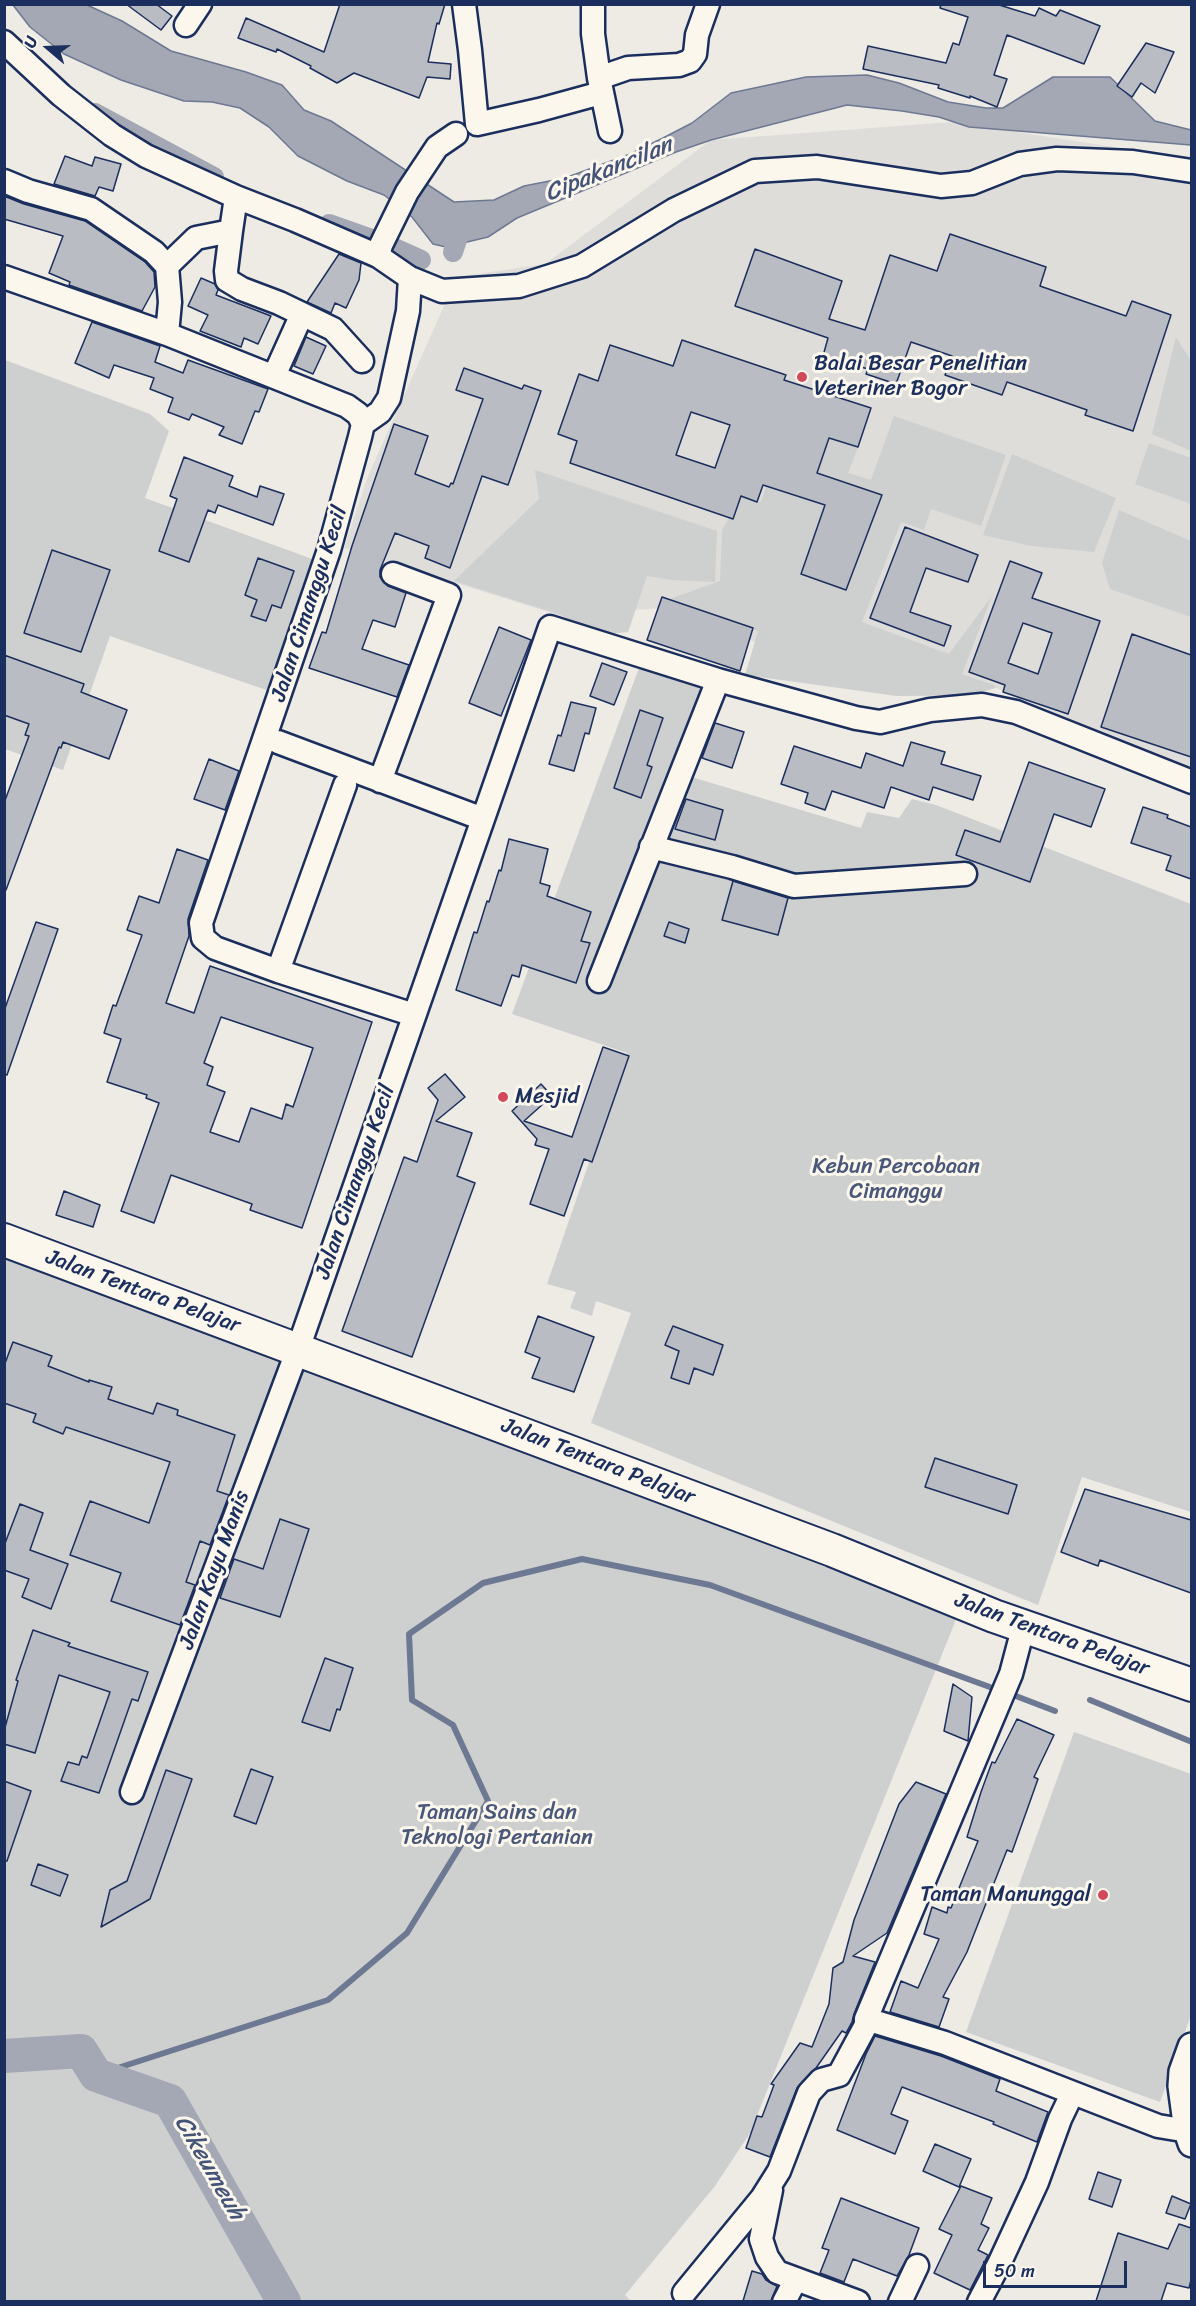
<!DOCTYPE html>
<html>
<head>
<meta charset="utf-8">
<style>
	body { margin:0 }
	#map { position:relative; width:1196px; height:2306px; overflow:hidden; background:#eeebe4; font-family:Sriracha,sans-serif }
	canvas { display:block }
	.frame { position:absolute; inset:0; border:6px solid #1b2f5e; pointer-events:none }
	.north { position:absolute; left:18px; top:18px; width:60px; height:60px; -webkit-text-stroke:4px #fbf7ec; paint-order:stroke; rotate:289deg; font-size:16px; font-weight:700; line-height:24px; text-align:center; color:#1b2f5e }
	.north::after { content:''; display:block; margin:auto; width:21px; height:27px; background:#1b2f5e; clip-path:polygon(50% 0,100% 100%,50% 72%,0 100%) }
	.scale { position:absolute; left:983px; top:2261px; width:144px; height:27px; box-sizing:border-box; border:3px solid #1b2f5e; border-top:0; padding-left:8px; font-size:18px; line-height:21px; white-space:nowrap; color:#1b2f5e; -webkit-text-stroke:4px #fbf7ec; paint-order:stroke }
</style>
</head>
<body>
<div id="map">
<canvas width="1196" height="2306"></canvas>
<div class="frame"></div>
<div class="north">U</div>
<div class="scale">50 m</div>
</div>
<script>
const c = document.querySelector('canvas').getContext('2d');
c.lineJoin = 'round';
function fillPath(path, color) {
  c.fillStyle = color;
  c.fill(path, 'evenodd');
}
function toPath(rows) {
  const path = new Path2D();
  for (const r of rows) {
    path.moveTo(r[0], r[1]);
    for (let i = 2; i < r.length; i += 2) path.lineTo(r[i], r[i + 1]);
  }
  return path;
}
function stroke(path, color, width, dash) {
  c.strokeStyle = color;
  c.lineWidth = width;
  c.lineCap = dash ? 'butt' : 'round';
  c.setLineDash(dash || []);
  c.stroke(path);
}
function label(font, color, halo, rows, align = 'center') {
  c.font = font + ' Sriracha,sans-serif';
  c.lineWidth = 6;
  c.setLineDash([]);
  c.textBaseline = 'middle';
  c.strokeStyle = halo;
  c.fillStyle = color;
  for (const [text, x, y, turn = 0] of rows) {
    c.save();
    c.translate(x, y);
    c.rotate((+turn || 0) * Math.PI / 180);
    c.textAlign = isNaN(turn) ? turn : align;
    if (halo) c.strokeText(text, 0, 0);
    c.fillText(text, 0, 0);
    c.restore();
  }
}
fillPath(toPath([
	[952,122,1191,159,1191,770,996,688,973,695,897,696,665,608,558,615,344,548,368,476,457,277,545,264,711,140]
]), '#deddda');
fillPath(toPath([
	[1176,337,1191,361,1191,451,1152,434],
	[5,360,150,414,169,431,145,498,315,560,269,691,110,636,63,770,5,749],
	[894,416,1006,455,981,526,931,509,924,530,901,522,862,622,949,654,992,596,962,674,994,685,995,688,973,695,897,696,745,675,758,631,667,600,720,581,722,530,742,497,761,502,787,420,783,491,808,500,829,438,858,447,848,473,871,480],
	[1149,443,1191,458,1191,504,1135,484],
	[1012,454,1116,498,1094,552,1032,546,983,535],
	[535,470,717,531,715,582,672,580,647,576,628,632,607,634,552,612,454,581,539,499],
	[1119,510,1191,541,1191,617,1110,589,1102,563],
	[640,665,715,690,685,775,861,828,867,812,899,818,912,799,936,805,1191,904,1191,1512,1082,1477,1038,1605,591,1423,631,1313,596,1301,592,1316,570,1308,576,1292,547,1284,627,1053,512,1014],
	[5,1258,288,1363,957,1617,750,2133,715,2186,625,2295,631,2301,5,2301],
	[1074,1732,1191,1774,1191,2015,1160,2102,966,2032]
]), '#cecfcf');
const water = toPath([
	[13,5,87,5,122,21,171,51,246,72,282,85,304,110,331,121,454,202,494,200,524,186,565,178,630,154,663,138,692,123,731,93,806,77,867,75,899,83,948,102,986,108,1003,108,1053,77,1110,77,1155,121,1191,130,1191,145,969,127,939,117,902,111,847,105,711,140,676,152,517,218,488,237,446,247,433,244,412,217,384,195,347,181,298,156,269,127,240,108,212,102,184,101,121,80,64,54,30,27,13,5]
]);
fillPath(water, '#a3a8b4');
stroke(water, '#6d7892', 1.5);
stroke(toPath([
	[1008,1693,1055,1711],
	[1090,1700,1192,1742],
	[96,2075,328,2000,407,1933,488,1801,453,1725,412,1700,409,1634,483,1583,582,1559,710,1585,998,1690]
]), '#6d7892', 6);
stroke(toPath([
	[95,113,214,177],
	[329,224,383,243,421,260],
	[453,252,463,222]
]), '#a3a8b4', 20);
stroke(toPath([
	[4,2056,81,2051,96,2075,170,2101,284,2302]
]), '#a3a8b4', 34);
const building = toPath([
	[126,4,156,4,172,16,161,30,126,4],
	[340,4,445,4,439,24,437,23,428,62,451,64,450,79,427,77,419,98,354,73,337,83,310,68,311,66,277,49,276,52,238,38,246,18,324,52,340,4],
	[941,4,996,4,1035,16,1039,8,1056,16,1060,10,1100,26,1084,64,1007,35,994,75,1007,79,997,107,970,96,970,98,938,88,939,85,863,69,868,46,946,63,953,43,959,45,968,17,940,8,941,4],
	[1146,43,1174,52,1155,93,1141,83,1132,97,1117,86,1146,43],
	[65,156,92,166,95,157,121,164,113,191,99,187,95,196,54,184,65,156],
	[4,196,24,204,85,221,145,262,154,272,155,287,142,311,69,285,70,282,49,273,63,236,4,219,4,196],
	[950,234,1046,267,1040,286,1126,316,1132,301,1171,315,1133,431,1085,415,1087,410,1007,382,1002,395,945,375,952,356,911,342,896,384,866,374,868,369,823,356,828,338,735,306,755,249,842,281,829,319,865,330,890,255,937,271,950,234],
	[339,254,361,263,359,280,346,308,335,303,331,313,307,302,339,254],
	[201,278,215,284,218,290,216,295,271,316,258,344,244,338,241,347,200,331,208,315,188,306,201,278],
	[92,322,160,346,155,362,183,373,188,360,268,389,259,412,255,411,242,444,219,435,224,427,192,414,189,420,168,412,173,398,150,389,154,378,114,365,109,378,75,363,92,322],
	[306,337,326,346,313,374,294,366,306,337],
	[682,340,786,375,784,380,871,408,858,447,829,438,817,473,882,495,846,590,801,574,825,505,763,485,757,502,741,496,733,519,570,463,577,441,558,434,579,374,598,381,610,345,673,366,682,340],
	[691,412,730,425,715,468,676,455,691,412],
	[464,368,522,389,524,385,541,391,508,485,482,476,450,568,425,558,429,546,395,533,380,570,380,577,388,586,406,593,395,627,373,620,362,649,409,665,397,697,309,668,322,632,326,633,352,546,394,424,428,436,415,474,449,487,451,483,453,484,483,399,456,390,464,368],
	[184,457,233,476,229,486,257,497,260,486,284,494,273,525,218,505,215,513,208,510,189,562,159,551,177,499,170,496,184,457],
	[905,527,978,555,968,582,926,568,910,612,951,626,944,646,870,618,905,527],
	[52,550,110,570,81,652,24,633,52,550],
	[258,558,294,571,281,608,272,605,266,621,251,616,257,600,245,595,258,558],
	[1010,561,1042,573,1032,598,1100,621,1068,714,1003,692,1005,685,969,672,1010,561],
	[1023,623,1052,633,1038,674,1008,663,1023,623],
	[662,597,753,628,740,671,647,640,662,597],
	[499,627,531,640,501,716,469,703,499,627],
	[1132,634,1191,655,1191,757,1101,727,1132,634],
	[4,655,84,684,81,692,127,710,109,759,63,742,61,748,59,747,6,890,4,890,4,803,29,736,25,735,29,724,4,715,4,655],
	[602,663,627,672,614,705,590,696,602,663],
	[571,702,596,708,589,734,585,733,574,771,549,764,558,735,561,736,571,702],
	[640,710,663,718,647,765,652,767,641,798,614,788,640,710],
	[715,723,744,732,732,768,702,758,715,723],
	[911,742,945,752,941,764,981,776,973,800,933,787,929,800,891,787,884,808,832,791,825,810,805,803,808,793,781,784,794,746,861,768,866,753,903,766,911,742],
	[209,759,239,771,225,810,194,799,209,759],
	[1029,762,1105,789,1091,827,1054,814,1030,882,956,855,965,830,1000,842,1029,762],
	[686,799,723,810,715,840,675,829,686,799],
	[1143,807,1168,815,1167,818,1191,827,1191,879,1166,870,1171,856,1131,843,1143,807],
	[509,839,548,849,540,883,550,886,547,896,591,912,581,941,590,943,576,983,522,965,519,977,512,975,501,1006,456,990,474,932,477,933,487,901,489,902,499,870,501,871,509,839],
	[177,849,208,860,188,919,189,936,166,1003,194,1013,210,966,372,1022,302,1228,250,1210,252,1204,171,1175,154,1223,121,1211,159,1103,146,1098,147,1095,107,1082,121,1039,104,1033,113,1005,116,1006,142,935,127,930,139,896,159,903,177,849],
	[221,1017,313,1048,293,1107,286,1104,282,1119,251,1108,239,1142,210,1132,225,1092,207,1085,213,1067,204,1063,221,1017],
	[733,881,788,898,778,935,722,920,733,881],
	[36,922,58,929,7,1075,4,1074,4,1011,36,922],
	[669,922,689,929,685,943,664,936,669,922],
	[603,1047,629,1056,592,1162,584,1159,564,1216,530,1204,549,1149,535,1145,537,1139,512,1111,541,1084,552,1096,524,1121,572,1137,603,1047],
	[445,1074,465,1097,436,1121,472,1133,457,1176,475,1183,412,1357,342,1331,404,1157,417,1162,438,1100,428,1088,445,1074],
	[64,1191,100,1205,93,1227,56,1215,64,1191],
	[538,1316,594,1337,574,1392,532,1378,540,1358,525,1352,538,1316],
	[673,1326,723,1345,713,1375,694,1368,689,1384,671,1378,679,1351,665,1345,673,1326],
	[13,1342,52,1356,48,1366,89,1382,89,1380,112,1387,108,1399,153,1414,157,1403,178,1410,177,1415,235,1435,217,1491,229,1495,210,1545,200,1541,186,1582,195,1585,180,1625,111,1601,121,1573,70,1555,90,1501,149,1523,170,1462,66,1427,63,1434,33,1422,36,1414,4,1403,4,1366,13,1342],
	[935,1458,1017,1485,1008,1514,925,1487,935,1458],
	[1085,1489,1191,1520,1191,1593,1100,1560,1098,1566,1061,1552,1085,1489],
	[20,1504,43,1513,30,1550,68,1564,51,1609,22,1597,29,1579,4,1570,4,1546,20,1504],
	[280,1519,309,1529,280,1617,220,1598,234,1559,263,1569,280,1519],
	[33,1630,70,1643,68,1646,148,1672,138,1701,132,1699,99,1793,61,1781,68,1762,79,1765,82,1756,87,1758,110,1692,59,1675,35,1753,4,1744,4,1731,18,1681,16,1680,33,1630],
	[325,1658,353,1668,340,1710,337,1709,330,1731,302,1722,325,1658],
	[953,1684,972,1697,968,1741,944,1731,953,1684],
	[1017,1719,1054,1735,1034,1777,1038,1779,1012,1852,1007,1850,967,1952,943,1997,949,1999,939,2027,890,2012,901,1981,918,1988,939,1939,924,1934,932,1907,947,1913,948,1907,951,1908,978,1841,967,1837,981,1792,992,1762,995,1763,1017,1719],
	[251,1769,273,1777,256,1824,234,1816,251,1769],
	[166,1770,192,1779,150,1899,101,1927,110,1890,127,1881,166,1770],
	[4,1781,31,1791,7,1861,4,1861,4,1781],
	[916,1782,946,1794,887,1933,853,1956,875,1962,854,2014,852,2022,846,2033,842,2031,816,2068,797,2088,770,2157,746,2148,757,2116,762,2117,774,2085,771,2084,800,2043,812,2047,829,2004,833,1968,843,1962,854,1920,899,1804,916,1782],
	[38,1864,68,1875,60,1896,31,1885,38,1864],
	[875,2036,941,2056,1000,2079,996,2091,1048,2112,1037,2142,993,2124,994,2122,902,2087,891,2114,908,2121,895,2154,837,2130,866,2054,875,2036],
	[935,2144,971,2159,959,2187,923,2171,935,2144],
	[1098,2172,1121,2180,1112,2207,1089,2199,1098,2172],
	[961,2186,992,2198,981,2224,989,2228,978,2250,988,2255,970,2290,934,2273,952,2235,939,2229,961,2186],
	[1172,2196,1191,2204,1185,2219,1166,2213,1172,2196],
	[841,2198,919,2228,909,2255,897,2276,853,2259,844,2282,820,2273,829,2250,822,2248,841,2198],
	[1179,2224,1191,2228,1191,2280,1189,2288,1167,2283,1161,2301,1096,2301,1118,2233,1168,2249,1179,2224],
	[752,2271,762,2274,766,2280,777,2286,771,2301,743,2301,752,2271]
]);
fillPath(building, '#b9bcc3');
stroke(building, '#1b2f5e', 1.5);
const minor = toPath([
	[464,4,470,50,477,124,539,110,601,93],
	[593,4,593,34,599,78,610,131],
	[186,25,200,4],
	[4,42,61,95,112,135,146,156,236,197,295,220,378,256,410,278,442,291,519,286,582,266,674,210,755,171,817,167,941,186,972,183,1020,164,1057,159,1133,162,1192,171],
	[599,78,628,68,679,65,690,61,695,54,697,35,708,4],
	[4,181,28,191,91,209,154,252,167,266,170,302,167,334],
	[231,231,226,271,227,280,242,289,279,303,333,329,362,361],
	[378,256,381,245,407,192,437,147,456,134],
	[167,266,196,238,231,231,236,197],
	[4,277,167,334,347,406,358,414,363,424,360,437,329,550,201,923,203,938,215,948,278,971,414,1015],
	[274,376,302,314],
	[363,424,380,412,389,398,408,311,410,278],
	[278,742,483,819],
	[380,781,449,595,393,574],
	[651,847,732,867,794,886,965,874],
	[278,971,345,785],
	[599,981,718,680],
	[132,1792,298,1349,550,627,718,680,856,718,880,722,930,710,982,705,1016,712,1192,782],
	[866,2019,945,2043,1158,2126,1188,2131],
	[771,2190,761,2239,767,2257,777,2272,858,2302],
	[684,2293,762,2198,779,2171,809,2093,821,2080,839,2075,866,2025,866,2019,1011,1674,1024,1625],
	[784,2302,796,2279],
	[900,2302,917,2266],
	[979,2302,999,2264,1037,2182,1060,2119,1072,2094]
]);
const tertiary = toPath([
	[1192,2047,1183,2072,1182,2086,1188,2131,1192,2143]
]);
const secondary = toPath([
	[4,1240,832,1550,994,1616,1192,1685]
]);
stroke(minor, '#1b2f5e', 27);
stroke(tertiary, '#1b2f5e', 32);
stroke(secondary, '#1b2f5e', 36);
stroke(minor, '#fbf7ec', 22);
stroke(tertiary, '#fbf7ec', 27);
stroke(secondary, '#fbf7ec', 32);
for (const [x, y, r, color] of [
	[802,377,6,"#d1495b"],
	[503,1097,6,"#d1495b"],
	[1103,1895,6,"#d1495b"]
]) {
  const dot = new Path2D();
  dot.arc(x, y, r, 0, 2 * Math.PI);
  c.fillStyle = color;
  c.fill(dot);
  stroke(dot, '#fbf7ec', 2);
}
label('22px', '#1b2f5e', '#fbf7ec', [
	["Balai Besar Penelitian",814,364],
	["Veteriner Bogor",814,389],
	["Mesjid",515,1097],
	["Taman Manunggal",1091,1895,"right"]
], 'left');
label('22px', '#1b2f5e', '#fbf7ec', [
	["Jalan Cimanggu Kecil",310,604,-72],
	["Jalan Cimanggu Kecil",356,1182,-71],
	["Jalan Tentara Pelajar",143,1292,20],
	["Jalan Tentara Pelajar",598,1462,21],
	["Jalan Kayu Manis",215,1570,-70],
	["Jalan Tentara Pelajar",1052,1635,20]
]);
label('22px', '#48577a', '#fbf7ec', [
	["Kebun Percobaan",896,1167],
	["Cimanggu",896,1192],
	["Taman Sains dan",497,1813],
	["Teknologi Pertanian",497,1838]
]);
label('italic 24px', '#445378', '#fbf7ec', [
	["Cipakancilan",609,170,-22],
	["Cikeumeuh",209,2168,60]
]);
</script>
</body>
</html>
